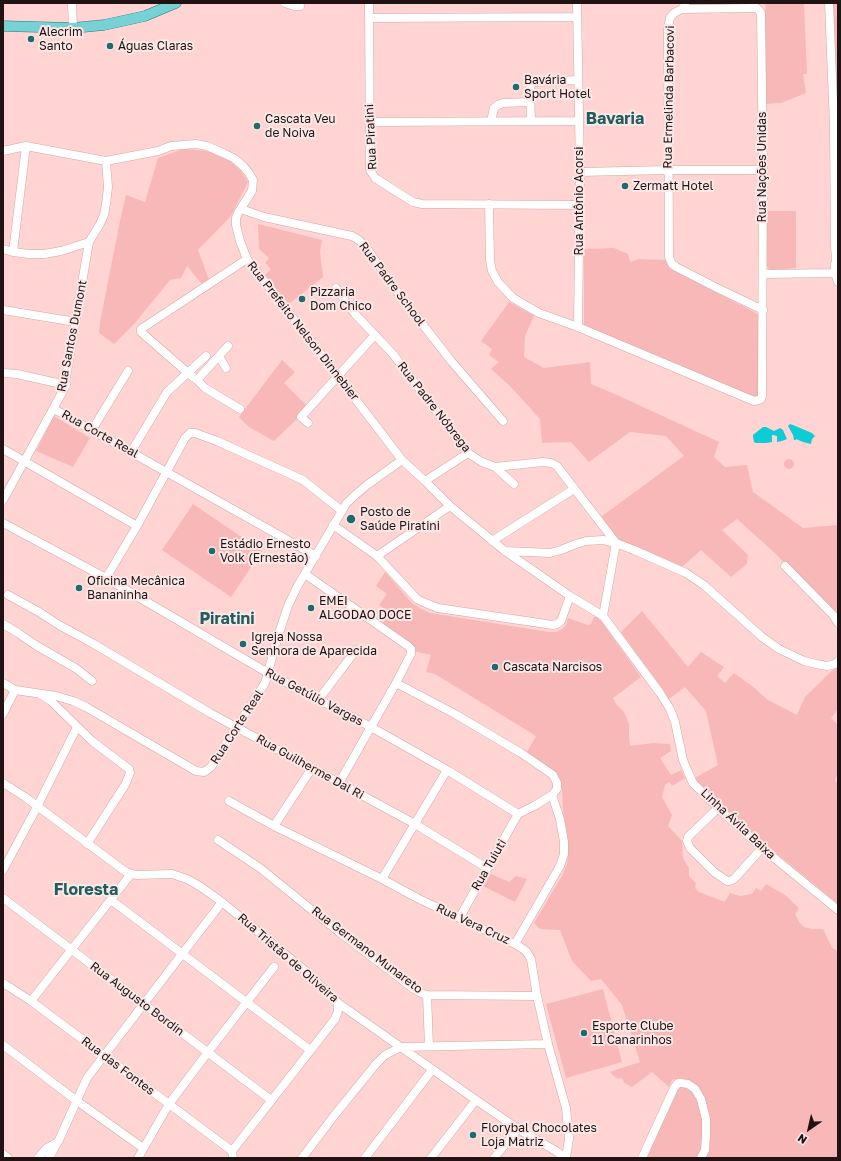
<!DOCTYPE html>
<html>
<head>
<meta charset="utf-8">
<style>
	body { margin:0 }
	#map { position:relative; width:841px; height:1161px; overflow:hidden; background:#ffd4d2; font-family:"Golos Text",sans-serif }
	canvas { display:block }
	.frame { position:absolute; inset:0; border:4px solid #211313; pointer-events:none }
	.north { position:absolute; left:789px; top:1109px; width:40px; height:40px; -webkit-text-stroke:3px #fae8e7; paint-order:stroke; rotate:214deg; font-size:11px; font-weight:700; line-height:16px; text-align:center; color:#211313 }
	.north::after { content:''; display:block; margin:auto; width:14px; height:18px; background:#211313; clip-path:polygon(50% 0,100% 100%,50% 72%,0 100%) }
</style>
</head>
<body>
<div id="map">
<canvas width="841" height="1161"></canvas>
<div class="frame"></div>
<div class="north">N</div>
</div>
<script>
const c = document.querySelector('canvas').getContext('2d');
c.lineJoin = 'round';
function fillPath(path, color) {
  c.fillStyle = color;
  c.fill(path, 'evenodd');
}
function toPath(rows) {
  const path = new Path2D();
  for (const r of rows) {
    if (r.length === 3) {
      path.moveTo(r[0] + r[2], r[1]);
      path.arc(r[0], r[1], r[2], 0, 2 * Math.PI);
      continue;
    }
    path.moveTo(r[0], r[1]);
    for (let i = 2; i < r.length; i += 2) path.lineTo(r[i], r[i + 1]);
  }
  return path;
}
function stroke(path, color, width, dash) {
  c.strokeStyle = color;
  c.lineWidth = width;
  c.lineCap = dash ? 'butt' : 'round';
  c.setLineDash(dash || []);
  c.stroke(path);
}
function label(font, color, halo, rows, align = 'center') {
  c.font = font + ' "Golos Text",sans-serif';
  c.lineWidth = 4;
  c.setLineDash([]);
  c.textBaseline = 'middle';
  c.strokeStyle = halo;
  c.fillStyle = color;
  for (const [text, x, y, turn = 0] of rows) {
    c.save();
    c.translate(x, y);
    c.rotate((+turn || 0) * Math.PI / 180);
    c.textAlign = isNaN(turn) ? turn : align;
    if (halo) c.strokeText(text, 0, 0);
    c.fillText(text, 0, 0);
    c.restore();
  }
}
fillPath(toPath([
	[766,3,804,3,807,74,803,74,806,93,781,103,765,104,764,24],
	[833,3,838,3,837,87,835,43],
	[183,149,208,151,230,161,241,171,248,182,231,216,198,250,209,280,202,284,187,266,181,278,170,280,135,323,114,344,99,333,100,322,120,221,126,195,145,202,158,158],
	[766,211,796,211,796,268,772,270,769,269,767,266],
	[258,224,322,240,320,252,323,277,289,304,265,275,271,269,265,263,269,258,259,249],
	[614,248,628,254,630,262,639,259,665,260,669,267,673,270,756,313,759,316,759,396,757,398,586,327,584,325,584,249],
	[509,302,534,316,525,336,524,357,544,368,590,362,591,384,617,395,719,442,714,457,725,467,747,465,753,492,803,528,838,525,838,619,776,554,737,519,722,530,748,555,747,564,731,577,701,550,682,567,619,541,610,532,602,516,684,456,666,436,630,432,589,462,571,442,542,443,540,419,510,386,491,369,499,362,489,355,492,349,481,341],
	[282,360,295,372,284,383,307,406,296,420,274,441,249,427,239,417],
	[54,416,90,438,73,467,36,451],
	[789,464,5],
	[193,504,262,551,231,597,162,550],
	[385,572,412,603,421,609,430,613,549,632,556,632,562,629,566,625,568,618,588,625,591,624,594,617,597,617,602,622,641,677,613,698,616,704,624,712,629,724,629,736,630,746,653,743,670,744,671,751,660,758,671,775,681,770,685,778,672,786,669,782,665,785,662,797,672,815,668,826,682,841,683,858,689,868,689,876,696,883,695,888,699,892,725,902,730,893,740,896,752,894,756,888,761,891,766,884,785,895,799,908,795,914,800,923,804,927,812,929,823,929,832,948,838,951,838,1158,705,1158,710,1142,693,1084,687,1080,681,1078,672,1080,669,1087,652,1072,632,1087,624,1083,623,1079,616,1078,610,1072,640,1062,622,1005,601,979,591,981,572,961,560,930,540,929,534,923,563,874,567,864,568,855,567,841,563,810,562,788,556,778,526,754,536,736,435,674,426,672,431,655,414,651,382,624,390,612,379,605,387,594,376,586],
	[642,611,688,667,701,652,724,667,717,676,725,683,734,673,752,686,768,700,797,715,805,697,838,665,838,709,831,718,838,725,838,772,835,781,838,782,838,904,763,842,697,783,693,779,718,765,706,711,685,687,669,699,662,688,621,632],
	[489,873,509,882,516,876,527,879,515,902,483,886],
	[603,989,622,1062,566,1078,546,1004],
	[679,1087,683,1087,689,1089,694,1093,698,1099,702,1116,703,1138,701,1151,698,1158,646,1158]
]), '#f8b8b7');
fillPath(toPath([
	[790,424,793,425,812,433,815,436,812,439,811,444,803,442,796,439,796,440,794,440,793,435,788,426],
	[763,427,766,427,774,431,780,428,783,430,787,439,782,441,777,442,777,436,773,435,772,435,772,442,766,443,756,443,754,442,753,437,753,435]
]), '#0eccd3');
const minor = toPath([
	[72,3,73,28],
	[285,3,294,6,300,6],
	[369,3,370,170,375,178,413,202,422,204,580,205],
	[577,3,580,172,578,327],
	[829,3,834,126,835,246,836,260],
	[685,5,682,9,674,13,670,18,668,28,669,257,672,264,676,267,717,288,763,310],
	[369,18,577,17],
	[491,121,494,108,498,105,503,103,530,102],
	[531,121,530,87,532,83,535,82,578,80],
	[369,122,578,121],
	[3,151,26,146,106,161,158,151,171,146,196,144,207,146,223,153,235,159,244,167,249,173,253,180,252,191,238,213,236,218,236,225,240,241,247,259,321,354,402,460,425,481,450,506,505,551,570,596,603,616,660,693,670,709,675,722,683,760,688,772,693,783,718,808,762,848,838,910],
	[580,172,668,170,763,170],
	[489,204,490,260,492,271,498,282,513,298,525,305,539,313,578,327,754,401,759,400,761,399,762,396,763,170,761,13,757,8,754,8,682,9],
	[241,209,264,217,352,236,359,240,366,247,395,289,452,362,503,421],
	[3,249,13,252,29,254,44,254,61,251,89,242],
	[13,252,26,146],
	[838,258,835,264,835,273,838,282],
	[763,274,835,273],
	[336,288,355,314,393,354,468,453,482,462,495,467,543,462,551,463,557,466,616,543,603,616],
	[3,310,76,322],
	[219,356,226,368],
	[3,373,17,374,66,385],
	[197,380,228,346],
	[54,409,316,556],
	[240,409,205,388,197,380,188,373,141,332,141,329,247,259],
	[308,423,301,417,374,336],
	[92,430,128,371],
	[3,449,137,526],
	[131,452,167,392,206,356],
	[495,467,514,484],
	[425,481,468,453],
	[3,500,64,389,89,242,100,224,104,215,106,204,108,187,106,161],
	[3,523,106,578,268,673,371,727,447,770,518,814],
	[333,525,377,556,417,599,423,602,438,608,553,625,557,624,561,621,570,596],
	[492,541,574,489],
	[505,551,550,553,561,550,576,544,586,541,603,540,616,543,634,550,686,573,704,585,762,637,779,649,804,661,816,664,827,666,835,664,838,661],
	[377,556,450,506],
	[785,566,833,615,838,623],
	[305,574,408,646,411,649,411,654,396,683,339,783],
	[106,578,137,526,185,438,190,433,195,433,217,441,303,480,342,511],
	[8,595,39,612,59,625,94,644,210,713,415,824,487,868],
	[3,624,18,633,37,646,77,669,92,681],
	[3,683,15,690,56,696,73,701,86,707,196,771,204,772,211,767,265,683,278,636,288,606,297,587,346,504,354,496,367,485,402,460],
	[396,683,455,714,521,753,553,775,557,783,557,789,552,795,534,806,518,814],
	[41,695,51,701,92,741,129,769,130,773,125,785,87,844],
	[319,699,356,650],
	[3,714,15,690],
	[3,783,25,797,126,872,136,875,172,874,187,879,201,887,222,902,308,973,338,1003,476,1100,518,1129,556,1151,565,1158],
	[229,801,274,826,382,879,419,899,517,945,526,951,531,959,537,996,548,1044,566,1108,569,1139,566,1158],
	[718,808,688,837,687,841,690,848,714,872,727,881,730,881,734,879,762,848],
	[274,826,312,768],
	[218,840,260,868,339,932,414,989,421,993,427,995,537,996],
	[3,870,37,807,77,727],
	[382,879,447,770],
	[3,898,271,1100],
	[111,900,310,1050],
	[460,917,518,814],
	[515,944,560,866,564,854,564,842,560,819,552,795],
	[3,983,31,1001,232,1151],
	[427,995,429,1046],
	[31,1001,131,874],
	[3,1045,77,1101,143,1148],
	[3,1154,8,1158],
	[38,1158,47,1148,58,1142,87,1078,222,902],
	[49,1158,57,1143],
	[138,1158,169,1104,208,1052,274,967],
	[233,1158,232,1151,335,1019,338,1011,338,1003],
	[302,1158,337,1112,376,1064,385,1055,401,1047,548,1044],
	[365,1158,432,1070],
	[431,1158,476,1100],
	[494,1158,518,1129],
	[642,1158,674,1088,678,1083,681,1083,688,1084,695,1089,701,1099,706,1119,706,1135,705,1150,701,1158]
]);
const major = toPath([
	[3,26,73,28,104,25,145,16,176,3]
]);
stroke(minor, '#d1a7a6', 9);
stroke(major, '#1e7c80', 11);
stroke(minor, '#fff', 8);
stroke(major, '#77d2d6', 10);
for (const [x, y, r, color] of [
	[31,39,4,"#1e6a6d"],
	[110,46,4,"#1e6a6d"],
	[516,87,4,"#1e6a6d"],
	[257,126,4,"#1e6a6d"],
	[625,186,4,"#1e6a6d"],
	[302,299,4,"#1e6a6d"],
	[351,519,5,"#1e6a6d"],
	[212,551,4,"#1e6a6d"],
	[79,588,4,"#1e6a6d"],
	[311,608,4,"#1e6a6d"],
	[243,644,4,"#1e6a6d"],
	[495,667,4,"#1e6a6d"],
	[584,1033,4,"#1e6a6d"],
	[473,1135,4,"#1e6a6d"]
]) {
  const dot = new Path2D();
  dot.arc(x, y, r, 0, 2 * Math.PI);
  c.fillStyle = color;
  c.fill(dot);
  stroke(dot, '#fae8e7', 1.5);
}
label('12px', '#211313', '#fae8e7', [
	["Alecrim",39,32],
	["Santo",39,46],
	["Águas Claras",118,46],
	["Bavária",524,80],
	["Sport Hotel",524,94],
	["Cascata Veu",265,119],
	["de Noiva",265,133],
	["Zermatt Hotel",633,186],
	["Pizzaria",310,292],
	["Dom Chico",310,306],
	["Posto de",360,512],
	["Saúde Piratini",360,526],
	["Estádio Ernesto",220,544],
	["Volk (Ernestão)",220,558],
	["Oficina Mecânica",87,581],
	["Bananinha",87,595],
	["EMEI",319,601],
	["ALGODAO DOCE",319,615],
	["Igreja Nossa",251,637],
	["Senhora de Aparecida",251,651],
	["Cascata Narcisos",503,667],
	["Esporte Clube",592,1026],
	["11 Canarinhos",592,1040],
	["Florybal Chocolates",481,1128],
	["Loja Matriz",481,1142]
], 'left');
label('12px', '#211313', '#fae8e7', [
	["Rua Ermelinda Barbacovi",669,97,-89],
	["Rua Piratini",371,137,-93],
	["Rua Nações Unidas",762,167,-90],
	["Rua Antônio Acorsi",579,201,-90],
	["Rua Padre School",392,284,53],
	["Rua Prefeito Nelson Dinnebier",303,331,52],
	["Rua Santos Dumont",72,336,-79],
	["Rua Padre Nóbrega",434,407,52],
	["Rua Corte Real",100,434,29],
	["Rua Getúlio Vargas",314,697,28],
	["Rua Corte Real",237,727,-57],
	["Rua Guilherme Dal Ri",310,767,29],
	["Linha Ávila Baixa",738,824,43],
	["Rua Tuiuti",489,865,-60],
	["Rua Vera Cruz",473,924,25],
	["Rua Germano Munareto",367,950,37],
	["Rua Tristão de Oliveira",288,958,41],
	["Rua Augusto Bordin",137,999,37],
	["Rua das Fontes",118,1066,37]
]);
label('bold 16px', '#215c5e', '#fae8e7', [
	["Bavaria",615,119],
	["Piratini",227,619],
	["Floresta",86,890]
]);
</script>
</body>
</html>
